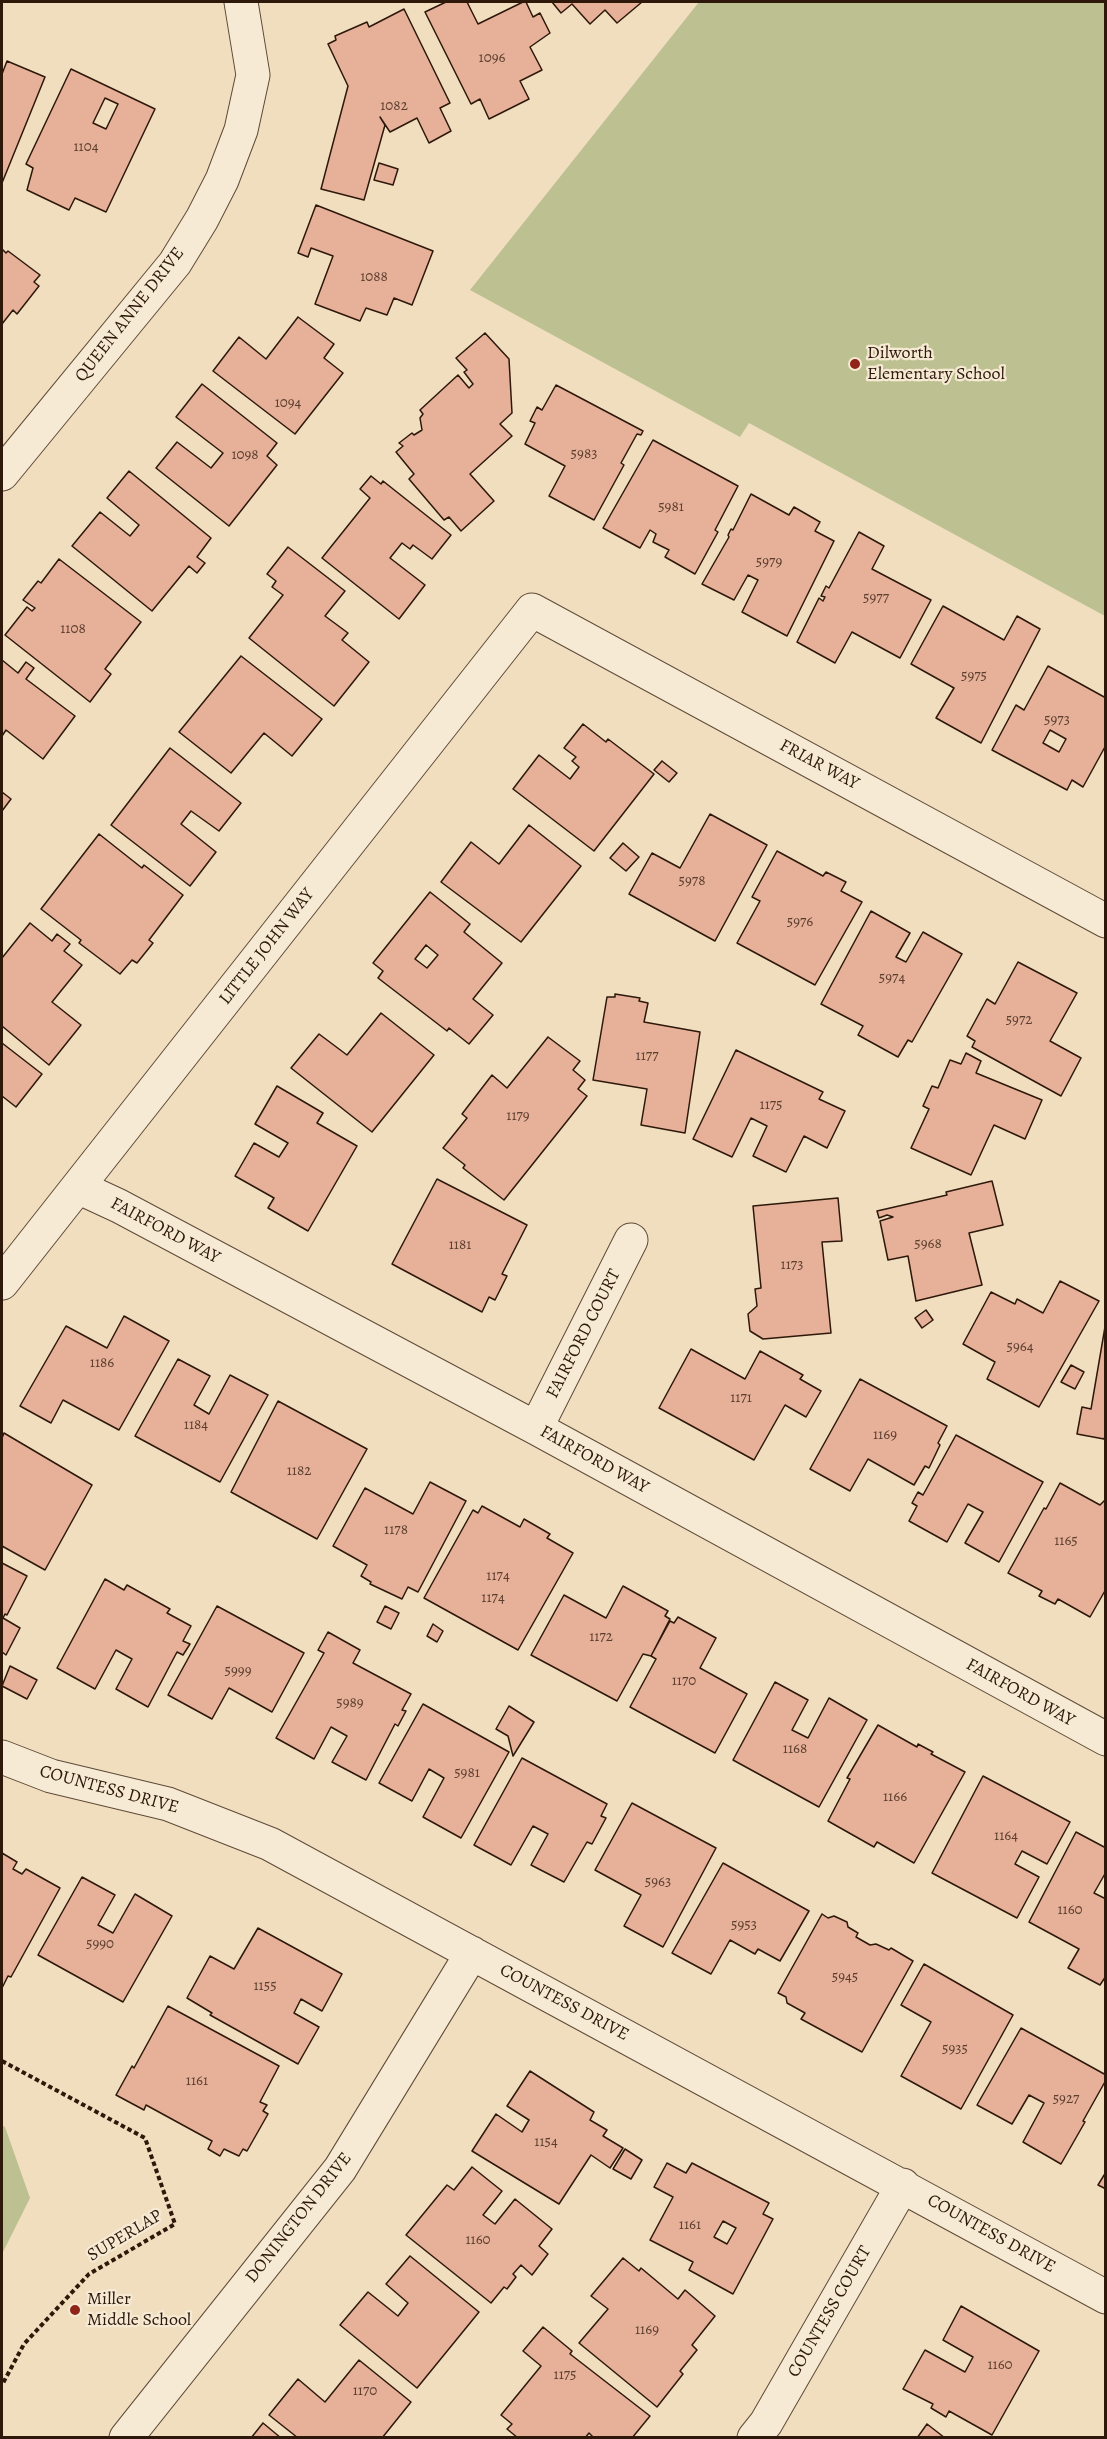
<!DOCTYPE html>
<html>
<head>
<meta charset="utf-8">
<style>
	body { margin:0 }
	#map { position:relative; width:1107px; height:2439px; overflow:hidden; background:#f1debf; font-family:Alegreya,serif }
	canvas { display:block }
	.frame { position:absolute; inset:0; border:3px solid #2d180a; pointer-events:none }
</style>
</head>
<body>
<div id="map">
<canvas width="1107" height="2439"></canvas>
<div class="frame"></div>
</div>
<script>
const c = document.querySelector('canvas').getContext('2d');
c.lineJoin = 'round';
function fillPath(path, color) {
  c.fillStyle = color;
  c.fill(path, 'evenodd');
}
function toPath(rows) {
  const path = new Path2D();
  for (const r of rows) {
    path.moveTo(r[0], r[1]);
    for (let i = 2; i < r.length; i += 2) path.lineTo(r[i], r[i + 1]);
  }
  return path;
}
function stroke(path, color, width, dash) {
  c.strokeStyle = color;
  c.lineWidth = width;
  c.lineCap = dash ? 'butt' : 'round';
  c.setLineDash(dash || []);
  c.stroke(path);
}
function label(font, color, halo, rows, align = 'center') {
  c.font = font + ' Alegreya,serif';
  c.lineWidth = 4.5;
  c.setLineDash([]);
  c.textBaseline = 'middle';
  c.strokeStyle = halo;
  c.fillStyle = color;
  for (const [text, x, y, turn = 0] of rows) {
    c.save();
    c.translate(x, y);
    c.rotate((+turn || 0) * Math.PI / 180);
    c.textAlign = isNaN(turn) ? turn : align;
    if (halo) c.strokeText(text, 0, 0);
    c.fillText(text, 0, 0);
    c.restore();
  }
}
fillPath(toPath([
	[699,2,1105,2,1105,616,749,423,740,437,470,290],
	[2,2125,5,2127,30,2198,2,2254]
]), '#bdc090');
const building = toPath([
	[446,2,467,2,478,24,523,2,526,2,533,17,540,13,550,33,530,47,542,70,520,81,529,99,489,119,480,99,471,104,425,12,446,2],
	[552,2,642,2,617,23,605,10,590,24,572,4,561,13,552,2],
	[404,9,450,103,440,108,451,131,429,143,417,118,390,132,380,117,385,125,364,200,321,189,348,86,328,44,336,40,335,36,367,22,369,27,404,9],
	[7,61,45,77,2,183,2,74,7,61],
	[71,69,155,109,106,212,75,198,69,210,27,190,33,168,26,164,71,69],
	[105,98,118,104,106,129,93,123,105,98],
	[379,163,398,169,393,185,374,180,379,163],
	[316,205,433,251,412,305,394,298,387,315,366,308,360,321,315,304,333,256,311,248,308,257,298,253,316,205],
	[2,249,6,253,8,251,40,275,34,282,39,286,17,314,13,310,2,324,2,249],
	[298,317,334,344,324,358,343,373,295,434,213,371,239,337,266,359,298,317],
	[485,333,509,359,512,413,500,424,512,436,470,474,494,501,461,531,449,517,444,520,409,479,414,474,396,452,403,446,399,443,412,433,414,435,422,430,420,418,423,414,420,410,458,375,469,388,473,384,464,372,467,370,456,358,485,333],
	[202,384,277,443,267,456,277,465,229,526,156,468,177,442,211,468,223,453,176,417,202,384],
	[556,385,643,431,641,435,637,434,621,463,624,465,594,520,549,496,565,466,525,444,535,423,530,421,537,407,542,410,556,385],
	[653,440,738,486,715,530,718,532,695,574,665,557,669,550,653,542,656,534,650,530,640,548,603,528,653,440],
	[129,471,211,538,197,557,205,563,197,573,189,566,152,611,72,546,100,512,130,536,139,525,107,498,129,471],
	[371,476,381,484,383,481,451,535,432,559,413,545,410,549,402,543,390,558,425,585,399,619,322,558,370,498,360,489,371,476],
	[751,494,789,515,794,507,820,522,815,531,834,541,787,636,742,612,758,580,748,575,734,600,702,584,729,537,728,535,731,529,733,530,751,494],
	[859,532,884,546,872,569,931,600,900,658,852,632,835,663,797,642,819,598,823,601,825,597,821,596,826,586,829,588,859,532],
	[288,547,345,591,325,616,348,633,342,640,369,662,334,706,249,638,283,595,272,587,276,581,267,574,288,547],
	[59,559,141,622,105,669,111,674,90,702,5,635,27,607,32,611,35,608,23,600,38,581,41,583,59,559],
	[943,606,1004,640,1017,616,1040,629,981,743,936,718,954,688,911,664,943,606],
	[241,656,322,719,292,756,264,733,231,773,179,732,241,656],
	[2,660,18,673,26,662,34,668,26,679,75,716,43,759,6,730,2,736,2,660],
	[1048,666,1106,698,1106,745,1083,787,1072,780,1067,790,992,750,1016,705,1024,710,1048,666],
	[1050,730,1066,739,1059,752,1043,743,1050,730],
	[583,724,606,742,608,739,654,774,594,851,513,789,539,755,570,779,579,767,572,761,576,757,564,748,583,724],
	[170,748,241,803,219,831,191,811,181,824,216,852,190,886,111,825,170,748],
	[662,761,677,773,669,782,654,770,662,761],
	[2,792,11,799,2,811,2,792],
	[710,814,767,845,715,941,629,894,652,853,680,868,710,814],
	[529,825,581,866,521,942,441,882,471,842,499,864,529,825],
	[99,834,142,868,144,865,183,895,149,940,153,943,137,963,132,960,120,974,79,943,81,940,41,909,99,834],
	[623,843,639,857,626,871,610,858,623,843],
	[777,851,823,876,826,872,846,882,841,891,862,902,815,985,737,943,760,901,752,897,777,851],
	[430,892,470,924,464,932,502,963,473,999,493,1015,469,1044,449,1028,447,1031,378,978,383,971,373,963,430,892],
	[426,945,438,955,427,968,415,959,426,945],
	[871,911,910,933,896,957,906,962,923,932,962,954,912,1042,908,1040,898,1057,858,1035,863,1026,821,1004,871,911],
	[30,923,52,941,57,934,70,944,64,951,82,965,52,1002,81,1025,49,1065,2,1026,2,958,30,923],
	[1018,962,1077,993,1050,1041,1081,1058,1061,1096,972,1047,975,1041,967,1036,987,999,995,1004,1018,962],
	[615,994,640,998,639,1001,648,1003,644,1022,700,1032,685,1133,641,1125,647,1089,593,1080,607,997,615,997,615,994],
	[381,1013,434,1055,372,1132,291,1068,319,1034,347,1055,381,1013],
	[548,1037,580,1061,573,1070,585,1080,578,1089,587,1096,504,1200,463,1168,465,1165,443,1148,467,1118,462,1114,492,1075,507,1088,548,1037],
	[2,1043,42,1074,16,1107,2,1096,2,1043],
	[736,1050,823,1092,819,1099,845,1111,827,1148,804,1136,786,1172,753,1156,767,1126,751,1118,732,1157,693,1139,736,1050],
	[966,1053,981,1061,976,1073,1042,1100,1025,1139,994,1125,971,1175,911,1148,929,1109,923,1106,932,1086,938,1088,950,1060,961,1064,966,1053],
	[277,1086,323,1113,317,1123,357,1146,308,1231,268,1208,274,1198,235,1176,254,1143,279,1157,288,1143,255,1124,277,1086],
	[437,1179,527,1225,502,1274,507,1276,495,1300,489,1297,482,1312,392,1264,437,1179],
	[992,1181,1003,1225,969,1233,982,1285,916,1301,908,1256,888,1260,880,1221,893,1217,887,1215,879,1218,877,1211,947,1195,946,1192,992,1181],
	[838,1198,842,1241,822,1242,831,1333,763,1339,750,1331,748,1314,757,1306,755,1289,761,1288,753,1206,838,1198],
	[1060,1281,1099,1301,1039,1407,987,1379,995,1362,963,1344,991,1292,1015,1304,1017,1299,1043,1313,1060,1281],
	[926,1310,933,1320,922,1328,915,1318,926,1310],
	[124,1316,169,1341,119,1430,63,1400,51,1423,20,1406,66,1326,107,1348,124,1316],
	[1106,1321,1106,1434,1104,1439,1077,1434,1082,1407,1091,1409,1106,1321],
	[691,1349,745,1379,760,1351,803,1375,800,1379,821,1391,806,1417,785,1405,754,1460,659,1408,691,1349],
	[178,1359,210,1376,194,1405,209,1414,230,1375,268,1395,220,1482,135,1436,178,1359],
	[1071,1365,1084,1372,1075,1389,1061,1382,1071,1365],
	[860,1379,947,1426,938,1443,940,1445,929,1468,925,1466,914,1485,868,1459,850,1491,810,1469,860,1379],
	[278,1401,367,1449,317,1539,231,1492,278,1401],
	[4,1433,92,1485,45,1570,2,1546,2,1438,4,1433],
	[956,1435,1043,1482,999,1562,965,1543,983,1512,968,1504,947,1542,909,1521,917,1506,912,1503,918,1492,923,1495,956,1435],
	[430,1482,466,1501,418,1592,408,1587,402,1599,370,1584,371,1582,361,1576,367,1565,333,1546,365,1488,413,1514,430,1482],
	[1060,1483,1100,1505,1106,1499,1106,1589,1090,1617,1058,1599,1055,1604,1039,1596,1042,1591,1008,1573,1044,1508,1046,1509,1060,1483],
	[482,1506,520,1527,524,1519,550,1534,547,1538,573,1553,518,1650,424,1598,473,1510,478,1513,482,1506],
	[2,1563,27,1576,7,1615,5,1614,3,1618,20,1628,6,1655,2,1652,2,1563],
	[105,1579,124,1590,127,1585,170,1609,167,1613,191,1626,183,1641,190,1644,183,1655,177,1652,148,1707,116,1689,132,1659,116,1650,95,1689,57,1668,105,1579],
	[623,1586,668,1611,665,1616,670,1619,651,1656,643,1654,617,1701,531,1655,564,1595,606,1618,623,1586],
	[217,1606,304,1653,272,1712,229,1688,212,1719,168,1695,217,1606],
	[385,1606,399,1613,391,1629,377,1622,385,1606],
	[678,1617,716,1638,700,1668,747,1694,715,1753,630,1707,656,1659,651,1656,670,1621,674,1623,678,1617],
	[433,1624,443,1631,437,1642,427,1636,433,1624],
	[328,1632,360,1650,353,1663,411,1694,402,1710,406,1711,398,1726,395,1724,366,1780,332,1762,347,1736,331,1727,314,1759,276,1738,324,1653,318,1650,328,1632],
	[10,1666,37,1680,27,1699,2,1686,10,1666],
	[775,1682,808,1700,792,1730,808,1738,829,1698,867,1720,819,1807,733,1760,775,1682],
	[423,1704,509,1752,461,1838,423,1817,444,1778,429,1769,412,1801,379,1783,423,1704],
	[509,1706,534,1722,513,1756,508,1736,496,1729,509,1706],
	[878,1725,917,1747,918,1744,933,1752,931,1754,965,1772,914,1863,877,1842,874,1847,828,1821,850,1779,847,1778,878,1725],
	[522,1758,607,1804,601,1816,606,1818,592,1844,587,1842,564,1882,531,1865,548,1834,533,1826,511,1865,474,1845,522,1758],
	[983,1776,1070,1822,1047,1864,1022,1851,1015,1864,1039,1877,1017,1918,932,1873,983,1776],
	[632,1803,716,1848,663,1947,624,1926,641,1895,595,1870,632,1803],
	[1076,1832,1106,1848,1106,1872,1094,1893,1106,1899,1106,1976,1100,1985,1068,1968,1079,1949,1029,1922,1076,1832],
	[2,1853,17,1862,13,1869,22,1874,26,1869,60,1888,11,1977,8,1976,2,1988,2,1853],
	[723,1863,809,1911,780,1961,758,1949,755,1954,730,1940,711,1974,672,1953,723,1863],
	[82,1877,115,1895,98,1925,113,1933,135,1894,172,1916,123,2002,38,1955,82,1877],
	[822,1914,828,1918,834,1916,847,1922,848,1927,858,1933,856,1937,870,1945,876,1944,889,1950,891,1948,913,1961,862,2052,801,2019,805,2013,787,2003,786,1997,778,1993,822,1914],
	[258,1928,342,1974,322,2011,301,1999,294,2013,319,2027,298,2064,210,2015,212,2013,187,1998,210,1956,234,1969,258,1928],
	[924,1964,1013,2015,961,2109,901,2076,931,2022,901,2005,924,1964],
	[168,2006,279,2066,260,2102,267,2105,263,2111,268,2114,247,2151,243,2149,239,2156,224,2149,220,2156,208,2149,212,2141,146,2105,144,2110,116,2095,132,2066,134,2068,168,2006],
	[1021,2028,1106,2075,1106,2080,1083,2121,1085,2122,1061,2164,1023,2142,1044,2103,1029,2095,1012,2124,977,2105,1021,2028],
	[530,2071,594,2112,590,2120,607,2130,603,2136,623,2148,610,2168,591,2155,559,2204,472,2151,496,2114,522,2132,529,2120,507,2106,530,2071],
	[625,2149,642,2160,631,2179,613,2169,625,2149],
	[667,2163,686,2173,692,2163,769,2203,763,2214,773,2219,733,2294,689,2270,693,2262,650,2240,673,2197,654,2187,667,2163],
	[723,2221,736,2228,727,2244,714,2237,723,2221],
	[472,2167,502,2191,483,2215,495,2224,515,2199,552,2229,539,2246,548,2254,532,2275,521,2265,513,2274,516,2277,507,2289,504,2287,491,2303,406,2235,447,2185,454,2190,472,2167],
	[1106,2172,1106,2189,1098,2185,1106,2172],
	[410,2256,479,2312,417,2388,340,2325,368,2292,398,2316,408,2303,386,2284,410,2256],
	[623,2258,639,2271,641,2268,678,2299,685,2290,715,2316,692,2345,697,2350,680,2371,683,2374,657,2407,579,2343,608,2309,591,2296,623,2258],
	[961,2306,1039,2351,992,2435,949,2411,946,2417,931,2408,933,2404,903,2389,925,2350,965,2372,973,2357,943,2340,961,2306],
	[543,2327,572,2351,570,2354,650,2416,632,2438,594,2438,589,2433,585,2438,518,2438,507,2429,512,2424,501,2415,541,2366,523,2351,543,2327],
	[359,2360,411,2402,382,2438,298,2438,269,2415,298,2379,325,2402,359,2360],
	[263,2423,281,2438,251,2438,263,2423],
	[927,2424,945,2438,917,2438,927,2424]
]);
fillPath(building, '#e6b099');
stroke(building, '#2d180a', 1.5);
const street = toPath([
	[2,474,175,263,202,219,222,180,241,130,253,75,241,2],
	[78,1187,119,1206,536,1428,1106,1739],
	[2,1283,532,610,1106,921],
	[536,1428,631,1240],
	[2,1757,51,1776,168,1804,270,1844,1106,2297],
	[126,2438,340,2169,472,1953],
	[754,2438,766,2423,903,2185]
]);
stroke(street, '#5e4a37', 35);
stroke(toPath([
	[2,2061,145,2138,175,2224,89,2274,24,2344,2,2385]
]), '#2d180a', 4, [4.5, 3]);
stroke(street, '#f6ead5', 33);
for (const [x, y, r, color] of [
	[855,364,6,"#8f2418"],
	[75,2310,6,"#8f2418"]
]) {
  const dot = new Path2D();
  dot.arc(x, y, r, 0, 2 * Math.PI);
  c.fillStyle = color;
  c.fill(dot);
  stroke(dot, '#f6ead5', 2);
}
label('15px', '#5b3e2e', null, [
	["1096",492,58],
	["1082",394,106],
	["1104",86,147],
	["1088",374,277],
	["1094",288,403],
	["5983",584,454],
	["1098",245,455],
	["5981",671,507],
	["5979",769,562],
	["5977",876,598],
	["1108",73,629],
	["5975",974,676],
	["5973",1057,720],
	["5978",692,881],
	["5976",800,922],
	["5974",892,978],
	["5972",1019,1020],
	["1177",647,1056],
	["1175",771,1105],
	["1179",518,1116],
	["5968",928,1244],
	["1181",460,1245],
	["1173",792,1265],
	["5964",1020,1347],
	["1186",102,1363],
	["1171",741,1398],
	["1184",196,1425],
	["1169",885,1435],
	["1182",299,1471],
	["1178",396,1530],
	["1165",1066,1541],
	["1174",498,1576],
	["1174",493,1598],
	["1172",601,1637],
	["5999",238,1671],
	["1170",684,1681],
	["5989",350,1703],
	["1168",795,1749],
	["5981",467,1773],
	["1166",895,1797],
	["1164",1006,1836],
	["5963",658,1882],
	["1160",1070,1910],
	["5953",744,1925],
	["5990",100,1944],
	["5945",845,1977],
	["1155",265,1986],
	["5935",955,2049],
	["1161",197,2081],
	["5927",1066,2099],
	["1154",546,2142],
	["1161",690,2225],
	["1160",478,2240],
	["1169",647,2330],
	["1160",1000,2365],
	["1175",565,2375],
	["1170",365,2391]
]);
label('18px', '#2d180a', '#f6ead5', [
	["QUEEN ANNE DRIVE",130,315,-52],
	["FRIAR WAY",819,765,28],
	["LITTLE JOHN WAY",267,947,-52],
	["FAIRFORD WAY",165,1231,28],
	["FAIRFORD COURT",584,1334,-63],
	["FAIRFORD WAY",594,1460,29],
	["FAIRFORD WAY",1020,1693,29],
	["COUNTESS DRIVE",109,1790,15],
	["COUNTESS DRIVE",564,2003,28],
	["DONINGTON DRIVE",299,2218,-52],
	["COUNTESS DRIVE",991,2234,29],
	["SUPERLAP",125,2236,-31],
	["COUNTESS COURT",830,2312,-60]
]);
label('18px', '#2d180a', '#f6ead5', [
	["Dilworth",867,354],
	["Elementary School",867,375],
	["Miller",87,2300],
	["Middle School",87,2321]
], 'left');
</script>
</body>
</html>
